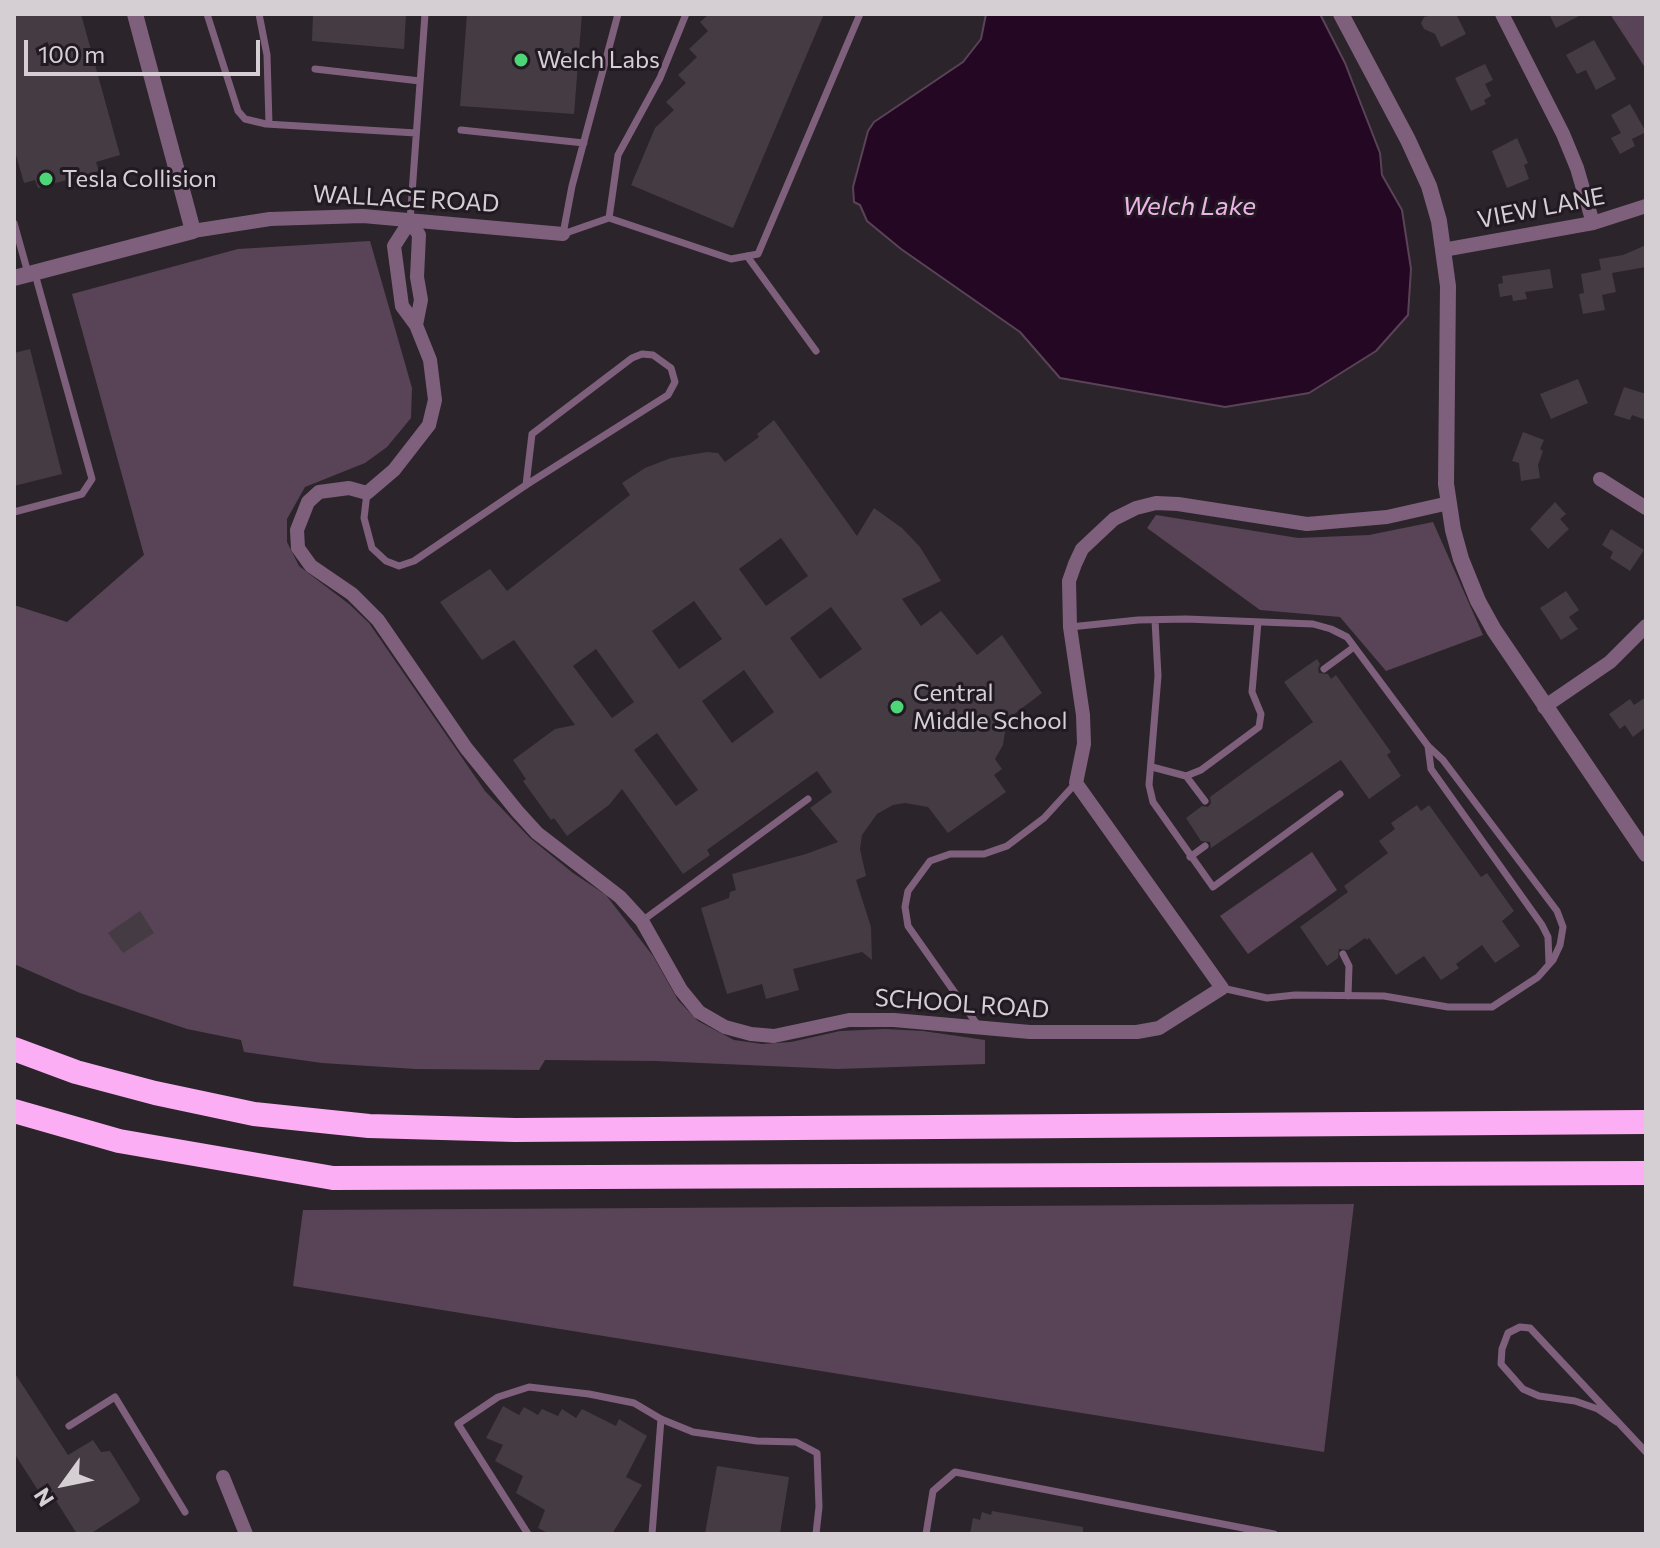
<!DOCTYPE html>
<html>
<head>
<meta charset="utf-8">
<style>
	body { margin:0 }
	#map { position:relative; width:1660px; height:1548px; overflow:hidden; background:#2c242b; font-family:Commissioner,sans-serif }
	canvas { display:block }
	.frame { position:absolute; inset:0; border:16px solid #d5cfd4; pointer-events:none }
	.north { position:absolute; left:24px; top:1444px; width:80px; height:80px; -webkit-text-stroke:6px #221a22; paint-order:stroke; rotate:237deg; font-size:22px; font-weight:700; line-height:32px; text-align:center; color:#d5cfd4 }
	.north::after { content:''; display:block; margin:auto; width:28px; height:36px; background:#d5cfd4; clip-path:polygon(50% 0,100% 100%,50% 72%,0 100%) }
	.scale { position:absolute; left:24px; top:40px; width:236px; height:36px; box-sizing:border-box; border:4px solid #d5cfd4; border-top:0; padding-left:10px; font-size:24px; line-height:28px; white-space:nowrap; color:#d5cfd4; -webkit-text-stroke:6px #221a22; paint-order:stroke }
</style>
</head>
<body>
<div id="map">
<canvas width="1660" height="1548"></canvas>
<div class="frame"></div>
<div class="north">N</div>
<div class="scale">100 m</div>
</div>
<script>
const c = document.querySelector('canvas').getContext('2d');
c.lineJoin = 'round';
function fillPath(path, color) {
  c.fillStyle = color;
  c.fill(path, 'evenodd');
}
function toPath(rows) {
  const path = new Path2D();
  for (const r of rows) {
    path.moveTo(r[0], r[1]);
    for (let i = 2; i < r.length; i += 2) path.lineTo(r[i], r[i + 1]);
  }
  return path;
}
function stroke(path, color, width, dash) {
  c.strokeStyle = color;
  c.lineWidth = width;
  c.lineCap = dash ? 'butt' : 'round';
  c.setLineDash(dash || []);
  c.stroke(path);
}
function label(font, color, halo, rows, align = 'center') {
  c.font = font + ' Commissioner,sans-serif';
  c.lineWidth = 6;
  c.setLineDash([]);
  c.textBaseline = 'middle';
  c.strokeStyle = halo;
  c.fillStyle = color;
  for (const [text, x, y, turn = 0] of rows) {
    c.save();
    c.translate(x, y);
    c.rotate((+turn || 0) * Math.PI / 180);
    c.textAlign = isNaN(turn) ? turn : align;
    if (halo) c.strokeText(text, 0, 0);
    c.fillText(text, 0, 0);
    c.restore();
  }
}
fillPath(toPath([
	[1610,14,1646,14,1646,69],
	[370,241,412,388,411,418,387,447,365,463,305,487,287,519,287,542,299,566,349,604,369,623,485,791,530,838,573,873,606,895,653,956,678,1000,698,1021,734,1040,762,1044,791,1042,840,1031,885,1029,923,1031,985,1040,985,1064,837,1069,656,1061,545,1060,539,1070,415,1069,322,1063,244,1052,241,1040,187,1029,80,993,14,964,14,605,67,622,144,555,72,294,238,249],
	[1156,515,1298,538,1369,535,1433,522,1483,635,1386,671,1340,617,1260,610,1147,528],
	[1312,852,1337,890,1248,954,1220,916],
	[1354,1204,1324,1452,293,1286,303,1210]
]), '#584456');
const water = toPath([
	[986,14,1320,14,1345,63,1380,153,1382,175,1402,210,1411,269,1408,315,1376,351,1309,393,1225,407,1060,378,1020,332,901,249,867,221,860,205,854,202,853,187,868,131,874,122,963,62,981,39,986,14]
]);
fillPath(water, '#240722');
stroke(water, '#594357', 2);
fillPath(toPath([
	[14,14,81,14,120,155,96,162,99,171,38,188,35,180,24,183,14,148],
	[313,14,406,14,404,49,312,41],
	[467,14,582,14,574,114,460,106],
	[709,14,824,14,733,228,631,185,655,128,674,110,666,102,686,83,678,75,697,57,689,49,708,31,700,22],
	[1437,14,1456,14,1466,34,1441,47,1435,34,1424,29,1421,23,1424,17],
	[1549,14,1583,14,1556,28],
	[1594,40,1616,79,1596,90,1586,70,1577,74,1566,55],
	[1485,64,1493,80,1485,84,1491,96,1484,100,1486,104,1471,111,1455,78],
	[1630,104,1646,132,1632,139,1635,146,1620,154,1611,138,1621,133,1611,115],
	[1517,138,1528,163,1524,165,1529,179,1507,188,1492,151],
	[1646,245,1646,267,1612,273,1616,292,1602,295,1605,310,1583,314,1579,294,1584,293,1581,274,1601,270,1599,259,1623,255],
	[1550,269,1553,288,1525,292,1527,299,1513,301,1512,295,1500,297,1498,284,1503,283,1502,276],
	[30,349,62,474,14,486,14,353],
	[1578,379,1588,403,1551,419,1540,394],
	[1624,387,1646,394,1646,420,1632,415,1630,420,1614,415],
	[774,420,857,536,874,508,902,528,920,547,941,581,902,599,921,626,941,611,977,655,1002,635,1042,693,1001,724,1005,732,1003,745,995,759,1002,769,994,775,1006,792,948,833,928,807,905,803,893,805,877,814,862,835,860,849,866,876,856,880,871,927,872,960,862,952,793,969,799,990,766,999,762,984,727,994,701,908,729,898,730,892,736,890,732,874,806,854,838,842,810,808,832,792,817,771,707,850,710,855,683,874,622,789,609,805,567,836,554,818,551,820,523,781,526,779,513,760,555,729,575,725,514,640,482,660,440,602,490,569,507,591,630,495,622,483,645,468,671,458,707,452,718,453,725,462,759,437,757,434],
	[781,538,808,576,766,606,739,569],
	[694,601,722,639,679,669,652,631],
	[831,607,862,649,820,679,790,638],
	[596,649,634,702,612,718,573,666],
	[744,670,774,712,732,743,702,701],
	[657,733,698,790,676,806,634,750],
	[1523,432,1544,440,1540,449,1543,451,1538,465,1540,478,1521,481,1519,463,1512,461],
	[1555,502,1566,514,1560,519,1569,529,1548,549,1530,529],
	[1611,529,1644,550,1630,571,1610,558,1613,552,1602,545],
	[1566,591,1579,610,1569,617,1578,629,1561,640,1540,608],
	[1317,659,1320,664,1318,669,1319,673,1328,674,1331,679,1336,675,1391,752,1387,755,1401,776,1369,799,1341,760,1211,848,1210,842,1201,841,1186,818,1202,806,1208,807,1211,803,1210,797,1313,722,1284,682],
	[1646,697,1646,727,1633,737,1625,725,1620,729,1609,714,1630,699,1634,705],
	[1417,805,1421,811,1429,805,1481,877,1487,873,1514,911,1502,921,1520,946,1495,963,1482,945,1456,964,1459,968,1441,980,1424,956,1396,975,1369,938,1367,940,1365,938,1348,950,1339,949,1338,958,1327,966,1300,927,1348,892,1344,886,1388,853,1379,841,1395,829,1391,823],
	[140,911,154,933,123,953,108,933],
	[14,1372,68,1455,93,1440,101,1452,110,1451,140,1499,138,1503,90,1534,77,1534,53,1496,46,1498,41,1495,14,1453],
	[503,1406,519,1415,524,1407,538,1415,542,1409,558,1416,562,1409,576,1418,582,1409,616,1426,619,1419,647,1436,626,1477,642,1485,612,1534,550,1534,538,1528,545,1510,516,1493,523,1476,495,1461,503,1445,486,1438],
	[717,1466,789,1477,780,1534,705,1534],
	[992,1511,1083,1527,1083,1534,970,1534,973,1518,980,1520,982,1512,991,1515]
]), '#443b43');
stroke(toPath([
	[207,14,238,111,245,119,266,124,416,133],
	[259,14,267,55,269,124],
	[618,14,572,186,563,234,609,218,731,259,758,254,860,14],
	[315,69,420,81],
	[461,130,584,143],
	[609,218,618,155,660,78,686,14],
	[410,221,425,14],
	[14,223,28,273],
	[747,256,816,351],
	[367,493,364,518,372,548,386,561,399,566,414,561,526,485,668,395,675,382,671,368,653,355,642,354,632,358,532,434,526,485],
	[14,512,82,494,92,479,35,274],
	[1155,620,1158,676,1149,785,1153,802,1213,887,1340,794],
	[1070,627,1138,620,1186,619,1313,624,1331,629,1347,637,1428,746,1443,760,1557,911,1563,927,1560,945,1553,960,1538,977,1492,1007,1448,1007,1384,996,1295,995,1267,998,1222,988],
	[1324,669,1354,647],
	[1428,746,1431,769,1542,925,1548,937,1549,963],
	[1152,767,1186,776,1201,770,1259,727,1261,714,1252,692,1258,622],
	[1186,776,1205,801],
	[1190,857,1205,846],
	[642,921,808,799],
	[1343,954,1349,966,1348,996],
	[979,1027,908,926,905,907,908,891,930,861,950,854,984,854,1007,846,1044,818,1076,783],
	[1617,1422,1598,1409,1575,1401,1539,1396,1523,1389,1501,1364,1502,1349,1508,1333,1520,1327,1530,1328,1646,1452],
	[69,1426,115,1397,185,1512],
	[528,1534,458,1424,498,1397,529,1387,589,1394,634,1403,661,1419,693,1432,757,1441,796,1442,817,1453,819,1507,816,1534],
	[652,1534,661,1419],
	[926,1534,933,1491,955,1472,1274,1534]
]), '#7f607c', 7);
stroke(toPath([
	[1502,14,1563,134,1577,168,1593,223],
	[410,221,394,246,402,306,416,325,430,360,435,400,429,425,394,470,367,493,349,488,319,492,308,502,297,530,298,548,311,566,352,594,378,620,466,748,517,811,537,833,620,897,642,921,681,990,699,1012,725,1027,751,1034,774,1036,849,1020,894,1020,1030,1032,1137,1032,1159,1028,1222,988,1076,783,1084,744,1083,715,1070,627,1069,581,1075,564,1082,549,1114,519,1136,508,1156,503,1178,504,1307,524,1387,517,1449,503],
	[410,221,419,235,417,277,421,300,416,325],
	[193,231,270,219,363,216,563,234],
	[1443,250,1593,223,1646,206],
	[1600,479,1646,508],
	[1544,707,1610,662,1646,626],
	[223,1477,246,1534]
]), '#7f607c', 14);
stroke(toPath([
	[1341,14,1408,140,1429,186,1439,221,1448,286,1446,484,1453,530,1461,559,1478,601,1494,630,1646,854],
	[14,278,193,231,135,14]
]), '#7f607c', 16);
stroke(toPath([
	[14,1049,76,1072,155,1093,254,1114,369,1126,515,1130,1646,1122],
	[14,1111,119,1141,333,1178,1646,1173]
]), '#fbaef3', 24);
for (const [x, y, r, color] of [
	[521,60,8,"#4cd676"],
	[46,179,8,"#4cd676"],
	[897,707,8,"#4cd676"]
]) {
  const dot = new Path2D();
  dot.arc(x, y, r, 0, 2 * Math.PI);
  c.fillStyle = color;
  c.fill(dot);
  stroke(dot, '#221a22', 3);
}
label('24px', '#d5cfd4', '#221a22', [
	["Welch Labs",537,60],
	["Tesla Collision",62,179],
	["Central",913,693],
	["Middle School",913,721]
], 'left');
label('24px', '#d5cfd4', '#221a22', [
	["WALLACE ROAD",406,199,3],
	["VIEW LANE",1541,208,-11],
	["SCHOOL ROAD",962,1004,4]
]);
label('italic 26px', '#edb3e7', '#221a22', [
	["Welch Lake",1189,206]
]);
</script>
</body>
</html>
